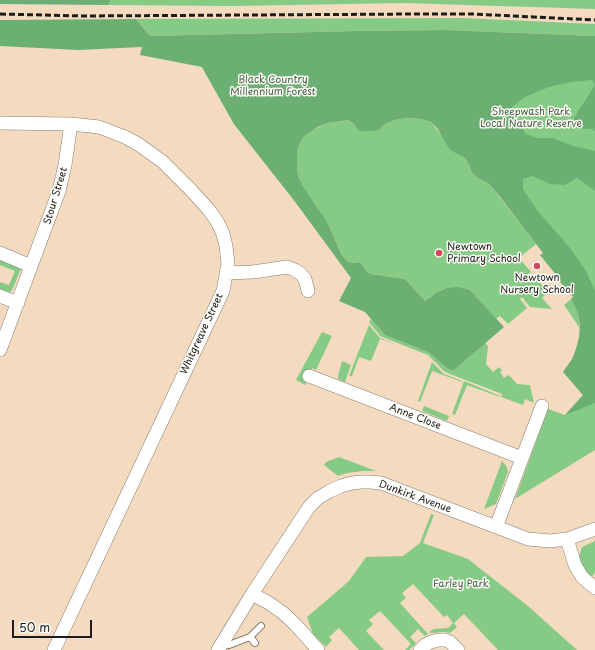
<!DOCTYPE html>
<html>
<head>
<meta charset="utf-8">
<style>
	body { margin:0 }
	#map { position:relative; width:595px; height:650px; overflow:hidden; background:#f4dbbf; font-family:"Playpen Sans",sans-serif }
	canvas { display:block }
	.scale { position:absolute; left:12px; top:620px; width:80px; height:18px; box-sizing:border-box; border:2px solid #1c1c1c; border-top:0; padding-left:5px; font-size:12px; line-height:14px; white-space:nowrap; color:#1c1c1c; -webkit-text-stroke:3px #fdfcf7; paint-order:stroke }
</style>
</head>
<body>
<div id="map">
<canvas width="595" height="650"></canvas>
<div class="scale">50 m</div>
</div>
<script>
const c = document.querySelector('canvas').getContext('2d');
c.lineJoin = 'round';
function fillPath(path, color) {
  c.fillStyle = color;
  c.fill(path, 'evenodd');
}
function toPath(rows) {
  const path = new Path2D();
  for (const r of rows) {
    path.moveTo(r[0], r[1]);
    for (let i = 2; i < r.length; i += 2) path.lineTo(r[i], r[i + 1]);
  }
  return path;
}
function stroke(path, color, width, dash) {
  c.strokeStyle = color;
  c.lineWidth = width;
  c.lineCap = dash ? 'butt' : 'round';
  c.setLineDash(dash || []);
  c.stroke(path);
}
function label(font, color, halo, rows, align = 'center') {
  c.font = font + ' "Playpen Sans",sans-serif';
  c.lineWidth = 3;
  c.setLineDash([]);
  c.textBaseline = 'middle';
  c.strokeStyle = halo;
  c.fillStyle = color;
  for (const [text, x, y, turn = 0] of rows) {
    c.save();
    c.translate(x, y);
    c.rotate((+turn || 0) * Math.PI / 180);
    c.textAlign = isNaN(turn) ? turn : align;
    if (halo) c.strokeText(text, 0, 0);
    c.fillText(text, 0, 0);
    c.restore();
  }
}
fillPath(toPath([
	[111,0,595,0,595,9,404,3,233,6,108,5],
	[464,18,595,24,595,36,446,30,355,31,150,36,136,19],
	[595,56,595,450,515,499,548,409,565,415,583,395,567,376,582,349,580,305,436,100,329,114,303,130,290,153,293,199,234,124,202,67],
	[406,118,421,119,431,122,441,135,465,158,469,165,472,173,478,178,489,184,523,227,536,244,519,258,531,272,529,274,533,278,535,277,548,292,542,298,552,309,530,307,522,297,520,299,527,308,508,324,500,316,496,319,470,290,442,290,430,297,425,301,405,279,371,274,368,273,360,262,354,263,348,262,341,254,330,228,315,204,308,195,301,185,298,176,297,162,297,152,300,143,304,136,311,131,328,123,348,120,354,124,358,130,379,130,385,124,395,120],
	[0,257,19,265,21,269,12,290,9,293,0,290,0,282,9,285,15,271,0,265],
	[571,299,578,314,580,329,573,318,564,305],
	[371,319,385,335,428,352,448,369,453,371,485,343,488,346,486,364,493,372,499,367,502,370,500,372,504,378,509,375,517,384,530,385,534,403,525,399,523,405,501,397,502,394,445,372,428,355,380,336,369,322],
	[369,325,380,338,398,345,380,339,371,361,359,357,352,376,349,376],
	[322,332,332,336,316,370,312,368,305,385,296,380],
	[342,361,351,365,345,382,338,379,338,376],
	[432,362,444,374,462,381,462,382,432,371,420,402,418,401],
	[464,381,500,396,500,397,467,385,455,415,452,414],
	[424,406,449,416,447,421,422,411],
	[339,457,376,471,363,471,347,473,338,476,324,465,326,462],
	[502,461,507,467,508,472,496,504,484,509],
	[431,514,434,515,423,543,468,559,528,606,577,650,498,650,464,614,454,623,457,627,450,633,445,632,430,633,429,632,434,629,448,628,453,623,447,615,444,617,413,584,402,593,406,598,400,603,428,634,425,636,418,629,410,637,416,643,409,650,405,650,411,644,380,611,369,620,373,624,366,631,384,650,359,650,339,628,329,637,332,640,326,647,313,634,307,617,349,581,366,557,403,556,420,543],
	[595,541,595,571,594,575,591,576,586,572,582,566,579,557,582,547]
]), '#86cb85');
fillPath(toPath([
	[0,0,111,0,108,5,0,4],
	[136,19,150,36,355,31,446,30,595,36,595,131,592,129,576,128,574,118,595,85,592,80,571,82,549,87,525,97,512,107,514,117,526,134,537,138,553,138,573,146,595,151,595,191,577,178,565,185,550,184,532,176,523,179,523,189,537,210,570,248,586,271,595,291,595,403,565,415,583,395,563,372,572,359,576,349,579,337,580,326,578,314,571,299,573,297,560,282,561,281,540,255,543,253,500,197,489,184,478,178,472,173,469,165,465,158,450,150,437,128,431,122,421,119,406,118,395,120,385,124,379,130,372,131,363,131,358,130,354,124,348,120,328,123,318,127,304,136,300,143,297,152,297,162,298,176,302,185,325,219,330,228,341,254,348,262,354,263,360,262,368,273,371,274,405,279,425,301,436,293,447,288,457,287,466,289,470,290,504,327,453,371,448,369,428,352,385,335,365,312,339,301,351,278,293,199,234,124,202,67,140,55,142,47,78,50,0,46,0,20]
]), '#6caf72');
const service = toPath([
	[250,637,255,643],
	[229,645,250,637,261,626]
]);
const minor = toPath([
	[0,123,71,124,99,127,125,137,138,144,163,162,192,191,209,210,218,223,223,234,226,246,228,264,223,291,54,650],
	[0,253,31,266],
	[227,273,253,272,287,267,295,270,301,274,305,279,308,291],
	[0,296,18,303],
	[0,350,59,191,65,165,71,124],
	[309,376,522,458],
	[496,527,542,406],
	[567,539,575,565,582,577,595,588],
	[252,594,269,603,283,613,296,625,318,650],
	[218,650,252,594,309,507,318,498,330,491,341,486,352,483,361,482,370,482,381,483,528,539,550,541,567,539,595,529],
	[420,650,425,645,431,642,438,640,445,640,450,642,458,650]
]);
stroke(service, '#887c6e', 8);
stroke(minor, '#887c6e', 14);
stroke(service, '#fff', 6);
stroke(minor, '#fff', 13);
stroke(toPath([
	[0,14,84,16,414,14,473,14,595,20]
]), '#1c1c1c', 3, [6, 3]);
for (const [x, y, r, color] of [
	[439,253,4,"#d1495b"],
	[537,266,4,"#d1495b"]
]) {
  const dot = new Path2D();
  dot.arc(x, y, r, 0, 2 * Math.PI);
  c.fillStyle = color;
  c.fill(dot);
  stroke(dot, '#fdfcf7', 1.5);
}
label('10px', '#466246', '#fdfcf7', [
	["Black Country",273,80],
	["Millennium Forest",273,92],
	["Sheepwash Park",531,112],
	["Local Nature Reserve",531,124],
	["Farley Park",461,584]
]);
label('10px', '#1c1c1c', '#fdfcf7', [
	["Stour Street",56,196,-73],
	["Whitgreave Street",202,334,-65],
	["Anne Close",415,417,21],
	["Dunkirk Avenue",415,497,20]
]);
label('10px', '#1c1c1c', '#fdfcf7', [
	["Newtown",447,247],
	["Primary School",447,259],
	["Newtown",537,278,"center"],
	["Nursery School",537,290,"center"]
], 'left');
</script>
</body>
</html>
